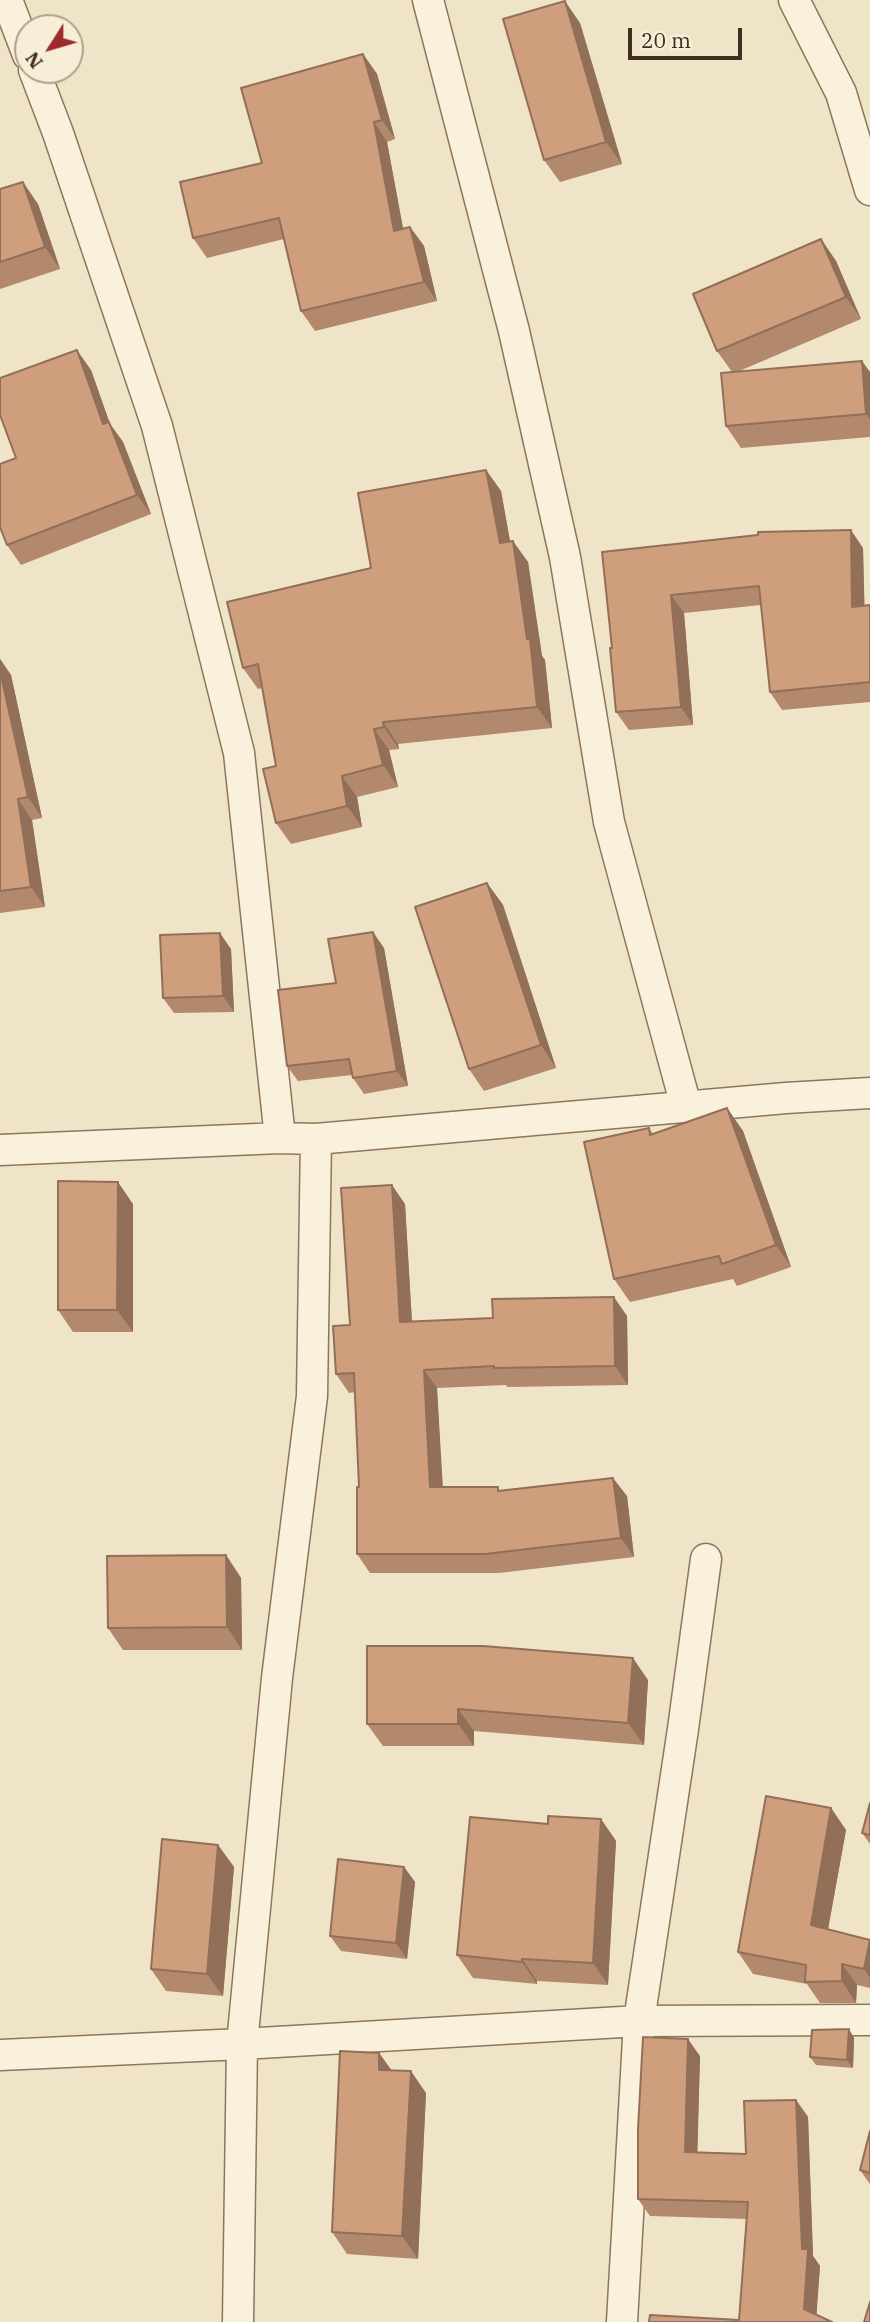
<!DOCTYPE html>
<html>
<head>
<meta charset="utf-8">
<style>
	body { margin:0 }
	#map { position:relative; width:870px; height:2322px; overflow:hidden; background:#f0e4c8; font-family:"IBM Plex Serif",serif }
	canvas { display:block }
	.north { position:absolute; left:14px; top:14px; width:70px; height:70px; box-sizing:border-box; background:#f7eed8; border:2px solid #ada18e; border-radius:50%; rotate:233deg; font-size:19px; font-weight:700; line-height:28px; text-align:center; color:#3d2e20 }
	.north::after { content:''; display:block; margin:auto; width:24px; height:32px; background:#9e2a2b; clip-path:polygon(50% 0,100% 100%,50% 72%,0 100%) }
	.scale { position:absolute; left:628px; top:28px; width:114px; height:32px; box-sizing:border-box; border:4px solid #3d2e20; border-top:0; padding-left:9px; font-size:21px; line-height:24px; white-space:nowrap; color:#3d2e20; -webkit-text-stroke:5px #f7eed8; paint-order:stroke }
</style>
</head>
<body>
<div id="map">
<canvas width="870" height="2322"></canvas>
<div class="north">N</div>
<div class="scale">20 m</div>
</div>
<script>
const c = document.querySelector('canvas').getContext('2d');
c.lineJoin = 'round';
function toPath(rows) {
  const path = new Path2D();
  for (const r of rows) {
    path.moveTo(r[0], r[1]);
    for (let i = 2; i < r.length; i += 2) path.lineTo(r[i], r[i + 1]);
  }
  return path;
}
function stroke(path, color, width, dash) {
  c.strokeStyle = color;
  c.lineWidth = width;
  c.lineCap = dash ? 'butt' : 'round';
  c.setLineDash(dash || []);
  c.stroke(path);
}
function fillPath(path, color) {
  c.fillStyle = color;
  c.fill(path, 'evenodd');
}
const street = toPath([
	[7,0,28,55],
	[428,0,514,331,565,557,609,822,686,1106],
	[794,0,841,93,870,190],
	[34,70,58,133,157,426,239,753,280,1138],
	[0,1150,280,1138,316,1139,786,1098,870,1093],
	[0,2055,242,2044,639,2021,870,2020],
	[238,2322,242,2044,277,1678,312,1396,316,1139],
	[622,2322,639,2021,683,1729,706,1559]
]);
stroke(street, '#8d765c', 33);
stroke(street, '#faf1dc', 30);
fillPath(toPath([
	[580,23,622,164,560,182,544,160],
	[363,54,377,74,395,139,387,142,403,228,410,227,424,246,437,301,315,331,301,311,284,239,207,258,193,238],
	[0,189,38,204,60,269,0,289],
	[821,239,836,261,861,319,737,372,870,372,870,437,741,448,726,426,732,372,717,351],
	[91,370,110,424,123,442,151,514,21,565,7,545,16,458],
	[486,470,501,491,510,541,528,562,542,656,545,660,552,728,398,744,399,749,389,750,398,787,357,797,362,827,291,844,276,823,276,766,262,688,258,689,243,668,371,568],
	[863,548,864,606,870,605,870,702,782,710,770,692,761,605,684,613,693,725,629,730,616,712,612,648,602,552],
	[0,659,11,675,42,818,32,820,45,907,0,913],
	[487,883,503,905,556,1068,484,1091,469,1069],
	[384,948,408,1086,364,1094,353,1078,352,1075,298,1081,287,1066,336,983],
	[231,949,234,1012,174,1013,163,998],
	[727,1108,743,1131,791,1267,737,1286,733,1279,630,1302,614,1279,649,1128,653,1134],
	[133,1204,133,1332,73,1332,58,1310],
	[405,1204,412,1322,627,1316,628,1385,507,1387,506,1385,437,1388,442,1487,501,1491,627,1496,634,1557,499,1573,370,1573,357,1554,359,1487,355,1392,349,1393,336,1374,350,1325],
	[226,1555,241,1578,242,1650,123,1650,108,1628],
	[648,1680,644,1745,474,1731,474,1746,383,1746,367,1724],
	[870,1803,870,1844,862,1833],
	[831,1808,846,1830,828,1929,870,1940,870,1988,857,1985,856,2003,820,2003,807,1984,753,1974,738,1952],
	[601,1819,616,1841,608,1985,537,1981,537,1984,473,1978,457,1955,548,1824],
	[218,1845,234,1867,223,1996,166,1991,151,1969],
	[404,1867,415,1882,407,1959,341,1951,330,1936],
	[854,2038,853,2068,816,2065,810,2057],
	[379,2053,391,2070,426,2093,418,2259,347,2254,332,2232],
	[700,2056,697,2152,746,2154,796,2100,808,2117,813,2256,820,2266,816,2315,739,2320,746,2219,650,2216,638,2199],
	[870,2131,870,2184,860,2170]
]), '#b2896c');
fillPath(toPath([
	[565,1,580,23,622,164,606,142],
	[363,54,377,74,395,139,382,120],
	[374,122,387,142,407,250,394,231],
	[23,182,38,204,60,269,45,247],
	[410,227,424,246,437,301,424,282],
	[821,239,836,261,861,319,846,297],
	[77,350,91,370,110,424,123,442,151,514,137,495,103,424],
	[862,361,870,372,870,419,866,414],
	[486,470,501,491,514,564,500,543],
	[851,530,863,548,865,625,852,607],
	[513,541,528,562,542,656,545,660,552,728,537,707],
	[671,595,684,613,693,725,681,707],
	[0,659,11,675,42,818,28,797,0,671],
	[383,722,398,744,399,749,384,727],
	[374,729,389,750,398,787,383,765],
	[342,776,357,797,362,827,347,806],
	[18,799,32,820,45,907,31,887],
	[487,883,503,905,556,1068,541,1045],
	[373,932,384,948,408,1086,397,1071],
	[220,933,231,949,234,1012,223,996],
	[727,1108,743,1131,791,1267,776,1245],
	[118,1182,133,1204,133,1332,117,1310],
	[392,1185,405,1204,413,1341,400,1322],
	[614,1297,627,1316,628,1385,615,1366],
	[424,1370,437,1388,444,1506,430,1487],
	[613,1478,627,1496,634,1557,621,1538],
	[226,1555,241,1578,242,1650,227,1627],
	[633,1658,648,1680,644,1745,628,1723],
	[458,1709,474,1731,474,1746,458,1724],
	[831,1808,846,1830,825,1946,811,1925],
	[601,1819,616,1841,608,1985,593,1963],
	[218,1845,234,1867,223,1996,207,1974],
	[404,1867,415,1882,407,1959,396,1943],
	[870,1943,870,1978,864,1969],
	[522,1959,537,1981,537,1984,522,1962],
	[842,1964,857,1985,856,2003,842,1981],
	[849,2029,854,2038,853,2068,847,2060],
	[688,2039,700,2056,697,2169,685,2152],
	[379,2053,395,2075,379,2070],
	[411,2071,426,2093,418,2259,402,2236],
	[796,2100,808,2117,813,2256,820,2266,816,2322,804,2309]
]), '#916f58');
const building = toPath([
	[565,1,606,142,544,160,503,19,565,1],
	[363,54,382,120,374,122,394,231,410,227,424,282,301,311,279,218,193,238,180,182,262,163,241,88,363,54],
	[23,182,45,247,0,262,0,189,23,182],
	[821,239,846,297,717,351,693,294,821,239],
	[77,350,103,424,109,422,137,495,7,545,0,527,0,464,16,458,0,415,0,378,77,350],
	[862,361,866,414,726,426,721,373,862,361],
	[486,470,500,543,513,541,527,639,530,639,537,707,383,722,384,727,374,729,383,765,342,776,347,806,276,823,263,769,276,766,258,664,243,668,227,602,371,568,358,493,486,470],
	[851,530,852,607,870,605,870,682,770,692,759,586,671,595,681,707,616,712,610,648,612,648,602,552,758,535,758,532,851,530],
	[0,671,28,797,18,799,31,887,0,891,0,671],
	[487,883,541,1045,469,1069,415,907,487,883],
	[373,932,397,1071,353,1078,349,1059,287,1066,278,990,336,983,328,939,373,932],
	[220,933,223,996,163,998,160,935,220,933],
	[727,1108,776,1245,722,1264,719,1256,614,1279,584,1142,649,1128,650,1135,727,1108],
	[58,1181,118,1182,117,1310,58,1310,58,1181],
	[392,1185,400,1322,493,1318,492,1299,614,1297,615,1366,494,1368,494,1366,424,1370,430,1487,498,1487,498,1491,613,1478,621,1538,485,1554,357,1554,357,1487,359,1487,354,1373,336,1374,333,1326,350,1325,341,1188,392,1185],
	[226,1555,227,1627,108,1628,107,1556,226,1555],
	[367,1646,483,1646,633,1658,628,1723,458,1709,458,1724,367,1724,367,1646],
	[766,1796,831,1808,811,1925,870,1940,864,1969,842,1964,842,1981,805,1982,806,1965,738,1952,766,1796],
	[870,1803,870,1835,862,1833,870,1803],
	[548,1816,601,1819,593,1963,522,1959,522,1962,457,1955,470,1817,548,1824,548,1816],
	[162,1839,218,1845,207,1974,151,1969,162,1839],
	[338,1859,404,1867,396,1943,330,1936,338,1859],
	[849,2029,847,2060,810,2057,812,2030,849,2029],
	[643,2037,688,2039,685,2152,746,2154,744,2101,796,2100,802,2249,808,2249,804,2309,832,2322,649,2322,650,2315,739,2320,748,2202,638,2199,638,2129,643,2037],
	[340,2051,379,2053,379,2070,411,2071,402,2236,332,2232,340,2051],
	[870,2131,870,2173,860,2170,870,2131],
	[870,2302,870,2322,864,2322,870,2302]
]);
fillPath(building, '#cf9f7d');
stroke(building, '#916f58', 2);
</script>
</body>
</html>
